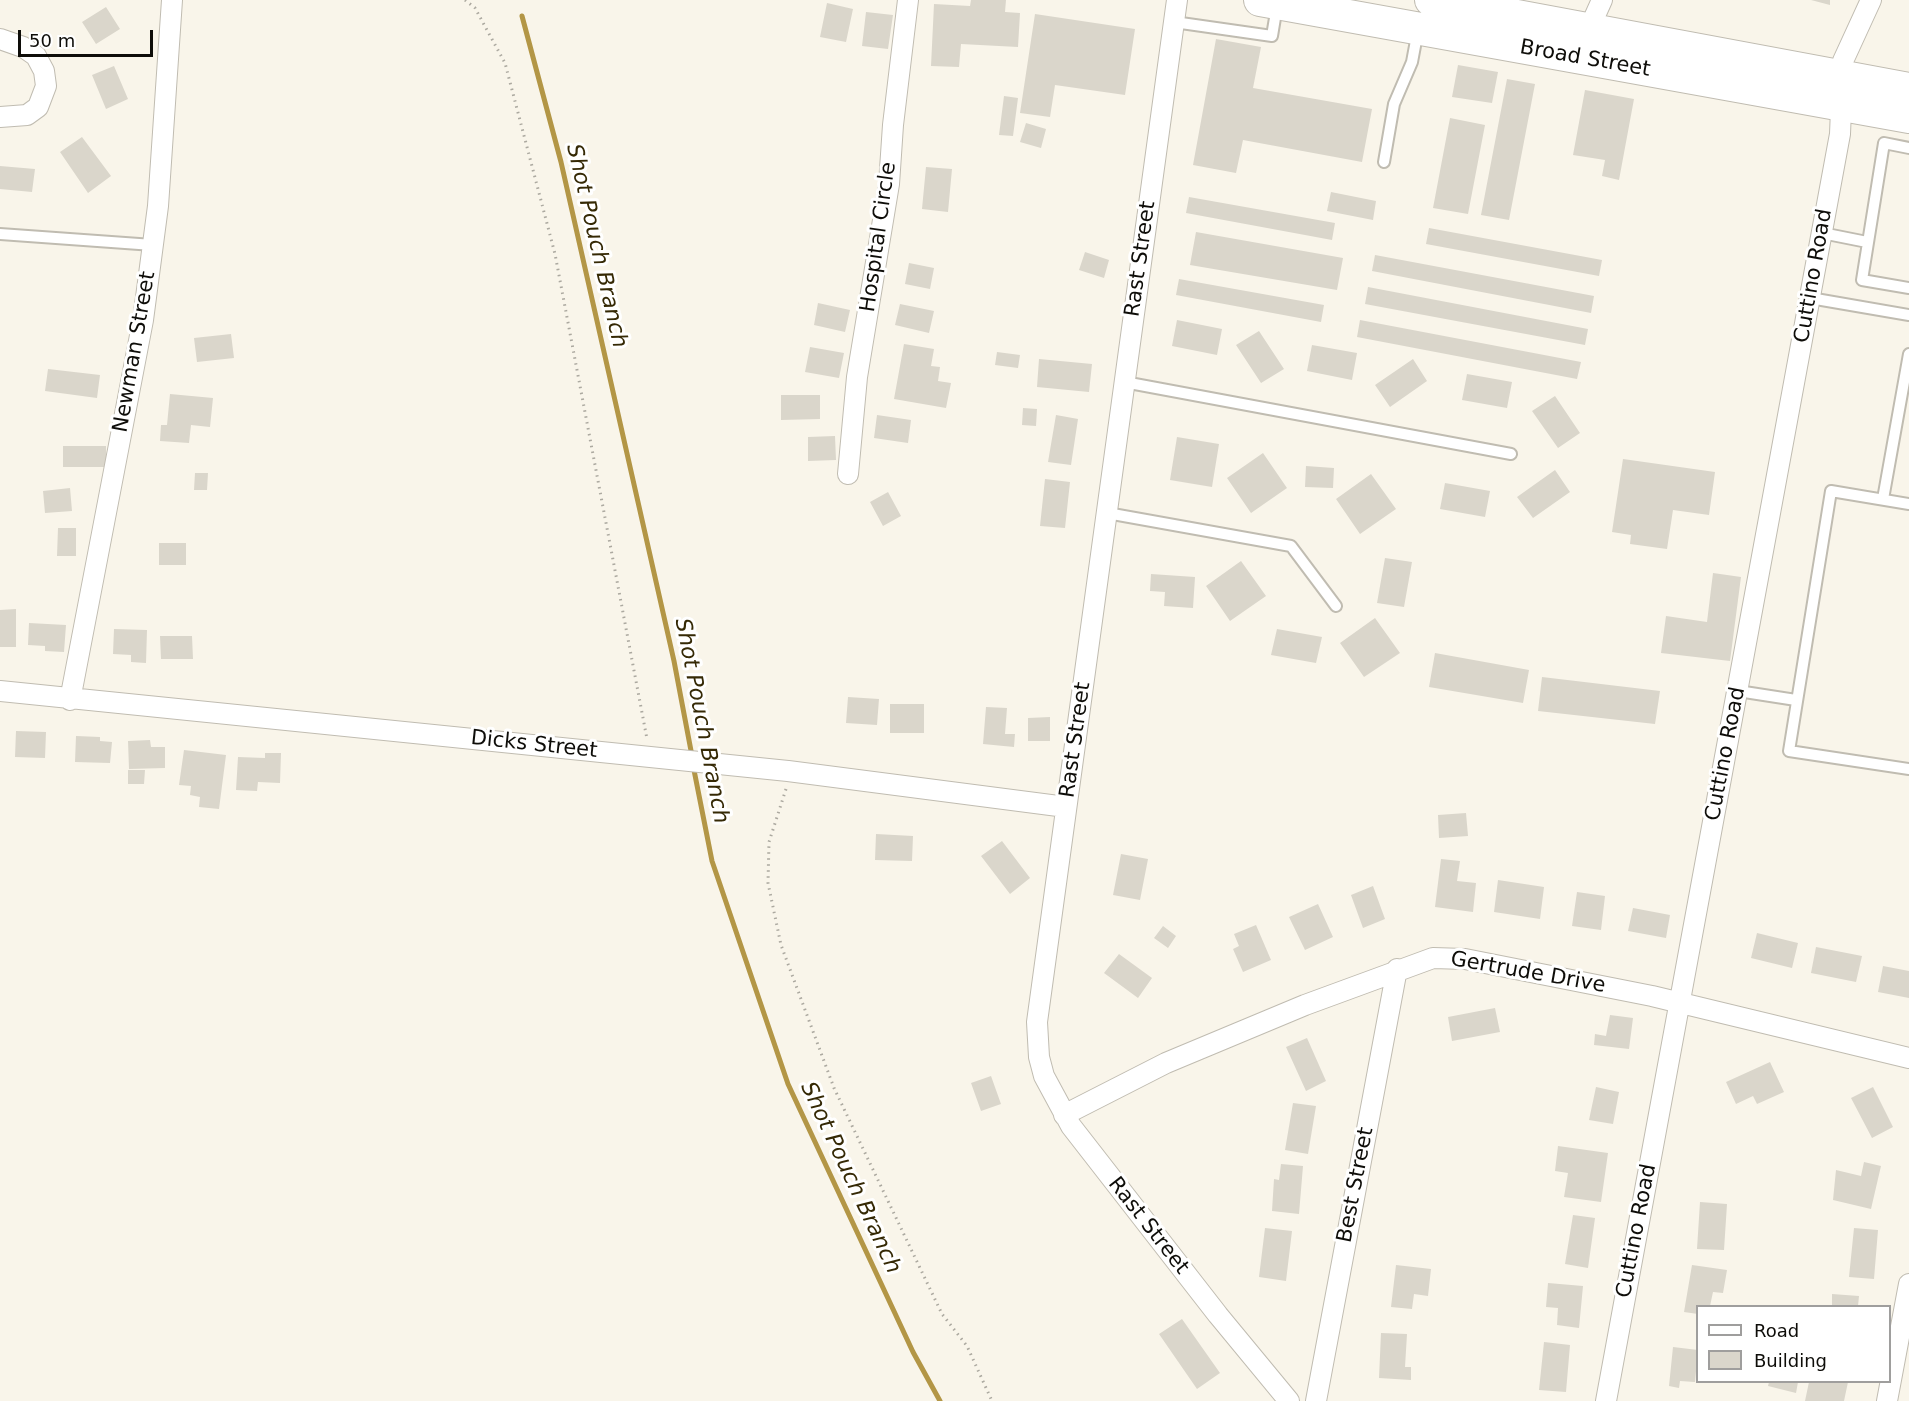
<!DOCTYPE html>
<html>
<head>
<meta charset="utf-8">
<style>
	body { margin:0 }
	#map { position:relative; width:1909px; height:1401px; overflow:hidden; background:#f9f5ea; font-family:"DejaVu Sans",sans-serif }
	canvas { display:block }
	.legend { position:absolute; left:1696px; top:1305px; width:195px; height:78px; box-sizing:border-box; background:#fff; border:2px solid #9f9e9d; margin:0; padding:8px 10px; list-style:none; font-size:18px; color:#0e0d09 }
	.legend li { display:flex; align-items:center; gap:12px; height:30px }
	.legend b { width:30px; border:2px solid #9f9e9d }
	.scale { position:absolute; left:18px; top:30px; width:135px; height:27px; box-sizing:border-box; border:3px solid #0e0d09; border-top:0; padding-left:8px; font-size:18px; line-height:21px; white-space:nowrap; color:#0e0d09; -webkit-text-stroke:4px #fff; paint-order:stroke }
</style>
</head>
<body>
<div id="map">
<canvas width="1909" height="1401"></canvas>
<ul class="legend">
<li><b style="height:8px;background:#fff"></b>Road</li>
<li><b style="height:16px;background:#dad6cb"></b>Building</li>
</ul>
<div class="scale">50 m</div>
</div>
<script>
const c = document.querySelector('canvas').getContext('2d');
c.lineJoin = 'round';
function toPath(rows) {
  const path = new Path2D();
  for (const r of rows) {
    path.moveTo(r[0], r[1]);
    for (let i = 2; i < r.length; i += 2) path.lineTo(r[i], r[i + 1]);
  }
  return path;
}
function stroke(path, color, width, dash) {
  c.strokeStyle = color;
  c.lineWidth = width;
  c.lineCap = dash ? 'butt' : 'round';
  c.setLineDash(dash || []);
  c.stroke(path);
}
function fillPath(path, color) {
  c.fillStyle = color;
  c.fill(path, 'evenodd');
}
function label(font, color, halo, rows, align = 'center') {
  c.font = font + ' "DejaVu Sans",sans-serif';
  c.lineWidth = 6;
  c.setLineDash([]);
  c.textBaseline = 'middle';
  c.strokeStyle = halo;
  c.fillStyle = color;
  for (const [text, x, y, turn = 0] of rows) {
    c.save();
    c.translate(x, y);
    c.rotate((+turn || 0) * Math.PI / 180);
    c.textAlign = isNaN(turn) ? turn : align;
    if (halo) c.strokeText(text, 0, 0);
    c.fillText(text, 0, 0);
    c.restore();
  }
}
stroke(toPath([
	[522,16,561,162,674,661,692,756],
	[693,765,712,861,788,1084,913,1352,940,1401]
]), '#b39646', 5);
fillPath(toPath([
	[971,0,1006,0,1005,12,1020,13,1018,47,961,44,959,67,931,66,934,4,970,6],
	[1811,0,1830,0,1830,5],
	[827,3,853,9,846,42,820,37],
	[106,7,120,29,96,44,82,22],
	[866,12,893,15,888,49,862,46],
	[1035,14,1135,29,1125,95,1055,85,1050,117,1020,113],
	[1216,39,1261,47,1253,88,1372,109,1362,162,1243,140,1236,173,1193,165],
	[1458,65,1498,72,1492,103,1452,97],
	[114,66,128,99,106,109,92,75],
	[1507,79,1535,84,1509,220,1481,215],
	[1585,90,1634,99,1619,180,1602,176,1605,160,1573,155],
	[1004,96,1018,98,1013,136,999,135],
	[1450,118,1485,125,1468,214,1433,208],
	[1026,123,1046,129,1041,148,1020,142],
	[82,137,111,176,88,193,60,152],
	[0,166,35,169,32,192,0,189],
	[926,167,952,169,948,212,922,209],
	[1331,192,1376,201,1373,220,1327,211],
	[1189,197,1335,223,1332,240,1186,213],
	[1429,228,1602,260,1599,276,1426,244],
	[1196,232,1343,258,1337,290,1190,265],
	[1085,252,1109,260,1104,278,1079,270],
	[1375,255,1594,296,1591,313,1372,271],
	[909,263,934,268,930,289,905,284],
	[1179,279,1324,305,1321,322,1176,295],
	[1368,287,1588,329,1585,345,1365,304],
	[818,303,850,310,845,332,814,325],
	[900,304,934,311,929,333,895,325],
	[1177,320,1222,329,1217,355,1172,346],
	[1360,320,1581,362,1577,379,1357,337],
	[1259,331,1284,369,1261,383,1236,345],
	[231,334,234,358,197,362,194,338],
	[904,344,934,349,931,366,940,367,938,381,951,383,946,408,894,399],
	[1312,345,1357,353,1352,380,1307,371],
	[810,347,844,353,839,378,805,372],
	[997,352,1020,355,1018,368,995,365],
	[1039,359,1092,364,1089,392,1037,387],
	[1413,359,1427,381,1390,407,1375,385],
	[48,369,100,375,97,398,45,391],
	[1467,374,1512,382,1507,408,1462,400],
	[170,394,213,398,210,427,191,425,189,443,160,441,161,425,167,425],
	[781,395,820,395,820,419,781,420],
	[1555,396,1580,433,1558,448,1532,411],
	[1023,408,1037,409,1036,426,1022,425],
	[877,415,911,420,908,443,874,438],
	[1056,415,1078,419,1071,465,1048,462],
	[835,436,836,460,808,461,808,437],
	[1177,437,1219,444,1212,487,1170,480],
	[63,446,106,446,106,467,63,467],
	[1263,453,1287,488,1251,513,1227,478],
	[1623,459,1715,472,1709,515,1673,510,1667,549,1630,544,1631,535,1612,532],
	[1306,466,1334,468,1333,488,1305,487],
	[1555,470,1570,492,1533,518,1517,497],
	[195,473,208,473,207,490,194,490],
	[1371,474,1396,509,1360,534,1336,499],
	[1045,479,1070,482,1065,528,1040,526],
	[1445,483,1490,491,1485,517,1440,509],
	[70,488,72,511,45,513,43,491],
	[888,492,901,516,883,526,870,502],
	[58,528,76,528,76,556,57,556],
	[159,543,186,543,186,565,159,565],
	[1385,558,1412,562,1404,607,1377,603],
	[1241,561,1266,596,1230,621,1206,586],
	[1713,573,1741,577,1730,661,1661,653,1666,616,1707,622],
	[1151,574,1195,577,1193,608,1164,606,1165,592,1150,591],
	[16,609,16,647,0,647,0,610],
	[1375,618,1400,653,1364,677,1340,643],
	[29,623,66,625,64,652,45,651,45,646,28,645],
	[114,629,147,630,146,663,131,662,131,655,113,654],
	[1277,629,1322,637,1316,663,1271,655],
	[160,636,192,636,193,659,161,659],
	[1435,653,1529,670,1523,703,1429,687],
	[1542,677,1660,691,1655,724,1538,711],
	[848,697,879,699,877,725,846,723],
	[890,704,924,704,924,733,890,733],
	[986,707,1007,708,1005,734,1015,734,1014,747,983,744],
	[1050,717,1050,741,1028,741,1028,718],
	[16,731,46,732,45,758,15,757],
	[76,736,100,737,100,741,112,742,110,763,75,762],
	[150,740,151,747,165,747,165,768,129,769,128,741],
	[184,750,226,755,219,809,199,807,200,797,190,795,191,786,179,785],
	[265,753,281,753,280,783,258,782,257,791,236,790,238,757,265,758],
	[128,770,145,770,144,784,128,784],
	[1466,813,1468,836,1439,838,1438,815],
	[876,834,913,836,912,861,875,860],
	[1002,841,1030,878,1010,894,981,856],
	[1121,854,1148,859,1140,900,1113,895],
	[1441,859,1460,861,1457,881,1476,883,1473,912,1435,907],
	[1498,880,1544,887,1540,919,1494,912],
	[1373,886,1385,919,1363,928,1351,895],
	[1577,892,1605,896,1601,930,1572,926],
	[1318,904,1333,937,1305,950,1289,917],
	[1633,908,1670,915,1666,938,1628,931],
	[1256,925,1271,960,1243,972,1233,949,1239,946,1234,934],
	[1163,926,1176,936,1168,948,1154,938],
	[1757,933,1798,943,1792,968,1751,958],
	[1816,947,1862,956,1856,982,1811,973],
	[1119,954,1152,978,1138,998,1104,973],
	[1883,966,1909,971,1909,998,1878,992],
	[1495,1008,1500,1032,1452,1041,1448,1017],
	[1610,1015,1633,1018,1629,1049,1594,1045,1595,1034,1606,1036],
	[1307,1038,1326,1081,1306,1091,1286,1047],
	[1770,1062,1784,1092,1757,1104,1753,1096,1736,1104,1726,1082],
	[991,1076,1001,1104,981,1111,971,1083],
	[1596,1087,1619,1092,1613,1124,1589,1120],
	[1873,1087,1893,1127,1872,1138,1851,1098],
	[1293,1103,1316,1106,1308,1154,1285,1150],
	[1558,1146,1608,1153,1601,1202,1564,1197,1568,1173,1555,1171],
	[1864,1162,1881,1166,1871,1209,1833,1200,1836,1170,1861,1176],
	[1281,1164,1303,1166,1299,1214,1272,1211,1274,1179,1279,1180],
	[1700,1202,1727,1204,1724,1250,1697,1249],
	[1573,1215,1595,1218,1588,1268,1565,1264],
	[1265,1228,1292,1231,1286,1281,1259,1277],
	[1854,1228,1878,1230,1874,1279,1849,1277],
	[1396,1265,1431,1269,1428,1296,1414,1294,1412,1309,1391,1307],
	[1692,1265,1727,1270,1723,1293,1713,1292,1710,1306,1698,1306,1698,1314,1684,1312],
	[1548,1283,1583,1286,1579,1328,1557,1325,1558,1308,1546,1307],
	[1832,1294,1859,1296,1858,1306,1832,1306],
	[1182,1319,1220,1373,1197,1389,1159,1334],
	[1381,1333,1407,1334,1405,1367,1411,1367,1411,1380,1379,1378],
	[1544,1342,1570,1345,1566,1392,1539,1390],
	[1673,1347,1698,1350,1695,1382,1680,1381,1679,1388,1669,1386],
	[1769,1382,1798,1382,1796,1393,1768,1386],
	[1809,1382,1848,1382,1844,1401,1805,1401]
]), '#dad6cb');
const service = toPath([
	[1174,22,1272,36,1277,6],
	[1909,148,1884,143,1862,280,1909,288],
	[1384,162,1394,104,1412,62,1418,30],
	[1822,233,1867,242],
	[0,234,153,245],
	[1810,298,1909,315],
	[1124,382,1511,454],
	[1883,499,1909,354],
	[1909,504,1831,491,1789,751,1909,769],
	[1107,513,1291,546,1336,606],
	[1738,691,1796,700]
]);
const minor = toPath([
	[1177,0,1037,1022,1039,1057,1044,1076,1071,1126,1218,1315,1289,1401],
	[0,39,23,47,36,56,44,71,46,86,38,107,27,115,0,117],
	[1588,39,1589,29,1602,0],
	[848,474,857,377,889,184,893,125,908,0],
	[0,691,788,771,1066,807],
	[70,700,143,320,158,206,172,0],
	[1064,1115,1166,1063,1305,1005,1433,958,1465,959,1652,996,1909,1058],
	[1316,1401,1397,969],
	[1606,1401,1840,134,1843,61,1871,0],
	[1887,1401,1909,1284]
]);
const primary = toPath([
	[1260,0,1909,117],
	[1431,0,1909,89]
]);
stroke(service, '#c0bcb1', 14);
stroke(minor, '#c0bcb1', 22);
stroke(primary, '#c0bcb1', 34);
stroke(toPath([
	[465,0,475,8,505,63,555,254,647,739],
	[786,789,769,842,768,883,781,945,834,1088,942,1314,967,1346,992,1401]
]), '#aca9a0', 3, [1.5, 4.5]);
stroke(service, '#fff', 10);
stroke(minor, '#fff', 20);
stroke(primary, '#fff', 32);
label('21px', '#0e0d09', '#fff', [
	["Broad Street",1585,59,10],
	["Hospital Circle",879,237,-82],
	["Rast Street",1141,259,-82],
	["Cuttino Road",1814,276,-80],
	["Newman Street",135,352,-80],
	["Rast Street",1076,740,-82],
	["Dicks Street",534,745,6],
	["Cuttino Road",1726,754,-79],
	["Gertrude Drive",1528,973,10],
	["Best Street",1356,1185,-79],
	["Rast Street",1148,1226,52],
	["Cuttino Road",1637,1231,-79]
]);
label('italic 22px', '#352905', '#fff', [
	["Shot Pouch Branch",596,246,77],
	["Shot Pouch Branch",701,721,79],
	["Shot Pouch Branch",850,1178,65]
]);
</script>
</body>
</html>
